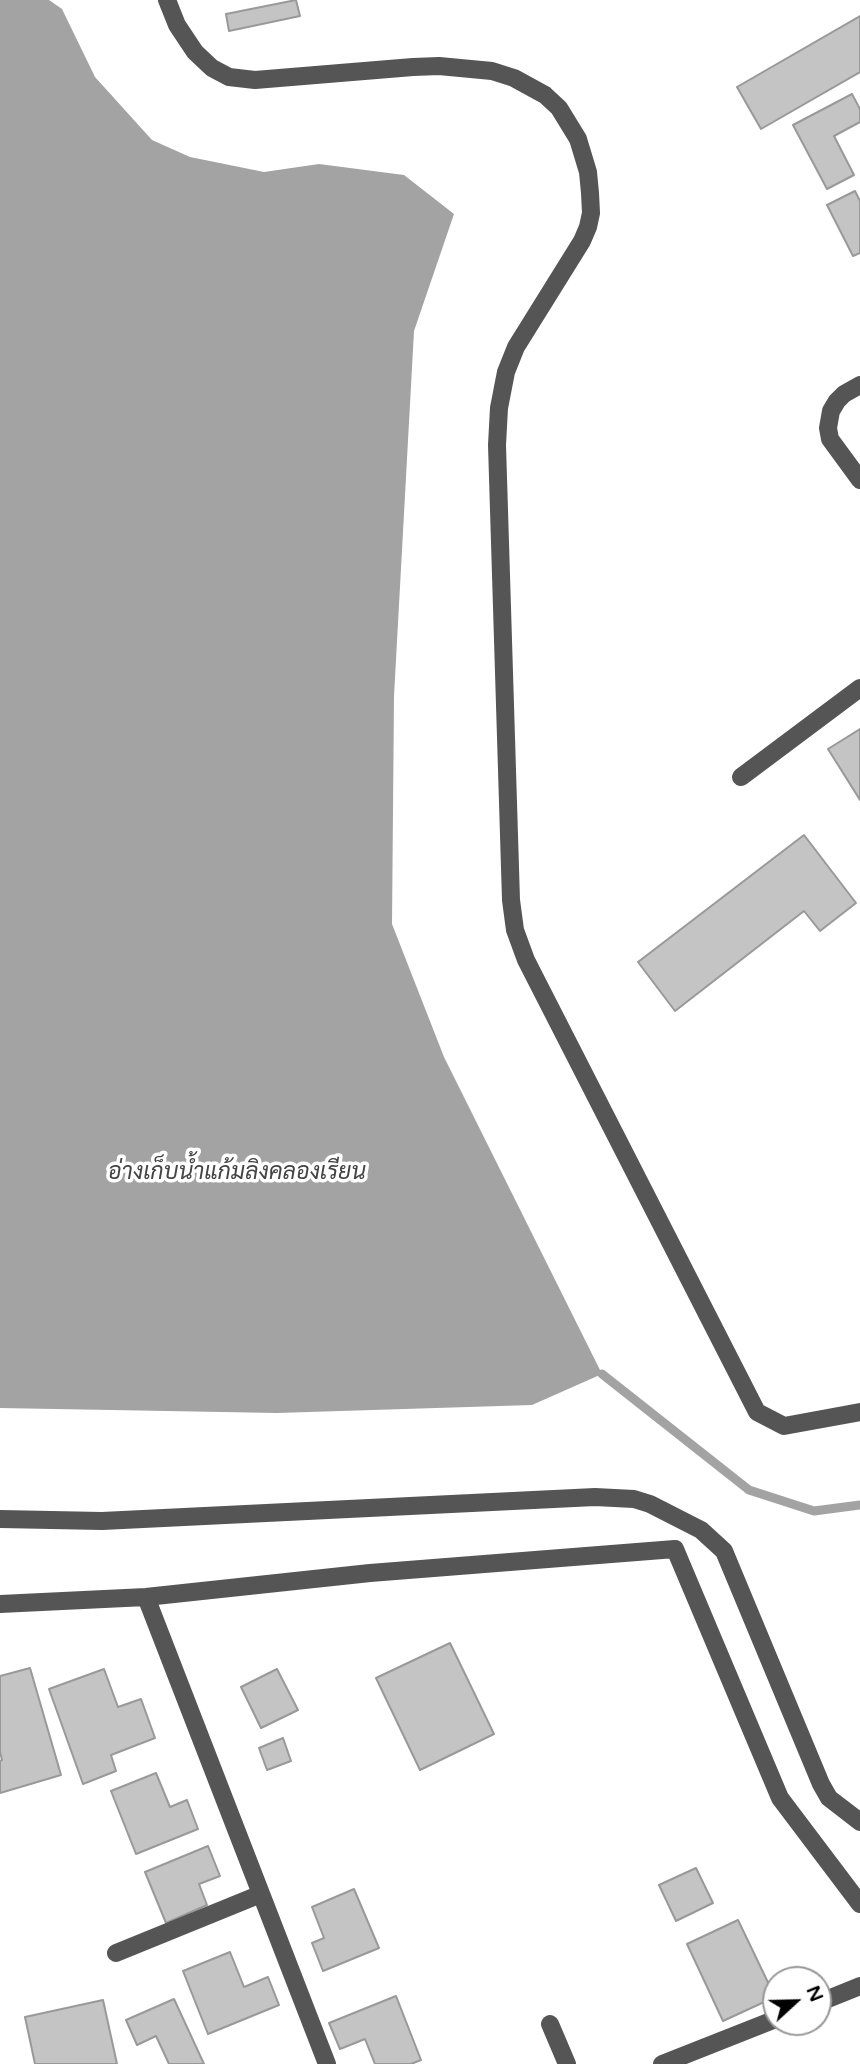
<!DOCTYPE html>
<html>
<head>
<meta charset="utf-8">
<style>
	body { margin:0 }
	#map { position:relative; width:860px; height:2064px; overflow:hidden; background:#fff; font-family:"Varela Round",sans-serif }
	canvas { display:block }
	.north { position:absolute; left:762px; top:1966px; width:70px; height:70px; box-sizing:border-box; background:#fff; border:2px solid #999; border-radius:50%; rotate:68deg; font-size:19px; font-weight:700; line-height:28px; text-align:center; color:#000 }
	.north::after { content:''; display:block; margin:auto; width:24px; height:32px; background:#000; clip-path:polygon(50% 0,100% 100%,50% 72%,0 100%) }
</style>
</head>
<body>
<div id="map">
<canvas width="860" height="2064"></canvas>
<div class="north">N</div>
</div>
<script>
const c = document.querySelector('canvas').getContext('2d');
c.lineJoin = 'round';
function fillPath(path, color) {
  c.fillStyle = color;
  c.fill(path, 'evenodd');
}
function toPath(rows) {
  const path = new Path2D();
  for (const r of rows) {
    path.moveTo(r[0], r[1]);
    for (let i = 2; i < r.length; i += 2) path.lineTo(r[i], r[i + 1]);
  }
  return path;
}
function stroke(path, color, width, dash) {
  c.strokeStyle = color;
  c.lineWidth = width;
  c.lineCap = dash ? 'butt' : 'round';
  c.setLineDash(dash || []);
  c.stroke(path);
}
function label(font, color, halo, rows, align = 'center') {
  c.font = font + ' "Varela Round",Sarabun,sans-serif';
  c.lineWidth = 7;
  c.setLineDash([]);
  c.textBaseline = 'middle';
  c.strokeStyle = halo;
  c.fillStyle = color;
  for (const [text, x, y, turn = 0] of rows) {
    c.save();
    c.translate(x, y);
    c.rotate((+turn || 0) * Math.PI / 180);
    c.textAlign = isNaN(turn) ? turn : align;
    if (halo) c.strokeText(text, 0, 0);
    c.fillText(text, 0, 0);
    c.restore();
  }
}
fillPath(toPath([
	[0,0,49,0,62,9,95,77,152,140,190,157,264,172,319,164,404,175,454,214,414,331,394,696,392,924,444,1057,602,1374,532,1405,277,1413,0,1408]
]), '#a3a3a3');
stroke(toPath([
	[602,1374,749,1490,814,1511,860,1505]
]), '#a3a3a3', 9);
const building = toPath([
	[296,0,300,16,229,31,226,14,296,0],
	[860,16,860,72,761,129,737,87,860,16],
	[852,94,860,109,860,122,834,136,854,175,827,189,793,125,852,94],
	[855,191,860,201,860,253,853,256,827,205,855,191],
	[860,729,860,800,828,749,860,729],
	[804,835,856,903,820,931,804,911,675,1011,638,962,804,835],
	[450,1643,494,1734,420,1770,376,1678,450,1643],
	[30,1668,61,1775,0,1793,0,1761,2,1760,0,1752,0,1676,30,1668],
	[104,1669,118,1707,141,1699,155,1738,111,1755,116,1771,83,1784,49,1689,104,1669],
	[277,1669,298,1710,261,1728,241,1687,277,1669],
	[283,1738,291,1761,267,1770,259,1748,283,1738],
	[156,1773,170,1807,187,1800,198,1829,136,1854,111,1791,156,1773],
	[208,1846,220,1876,199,1884,207,1905,166,1923,145,1872,208,1846],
	[696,1868,713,1903,676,1921,659,1885,696,1868],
	[354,1889,379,1948,323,1971,312,1943,324,1938,312,1907,354,1889],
	[738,1920,775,1997,723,2021,687,1944,738,1920],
	[230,1952,244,1987,268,1977,279,2005,208,2034,183,1971,230,1952],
	[396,1996,421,2060,411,2064,375,2064,365,2039,340,2049,329,2023,396,1996],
	[174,1999,204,2064,169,2064,156,2036,137,2045,126,2020,174,1999],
	[103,2000,117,2064,35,2064,25,2017,103,2000]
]);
fillPath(building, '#c4c4c4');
stroke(building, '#999', 2);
stroke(toPath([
	[167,0,177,25,195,52,212,68,229,77,255,80,413,67,439,66,492,71,514,78,545,95,559,108,578,139,588,172,590,193,591,213,588,227,582,241,516,347,506,372,499,408,497,445,511,900,515,930,526,960,757,1412,784,1426,860,1412],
	[860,385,844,394,837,401,831,411,828,428,830,439,860,480],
	[741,777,860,688],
	[0,1519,102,1521,595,1497,634,1499,650,1504,701,1530,724,1551,821,1784,829,1798,860,1822],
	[146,1597,327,2064],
	[0,1604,146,1597,370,1573,675,1549,780,1798,860,1904],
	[116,1953,261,1894],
	[818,2003,860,1986],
	[550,2024,567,2064],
	[662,2064,776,2019]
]), '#555', 18);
label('italic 23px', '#444', '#fff', [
	["อ่างเก็บน้ำแก้มลิงคลองเรียน",237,1173]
]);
</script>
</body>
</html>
